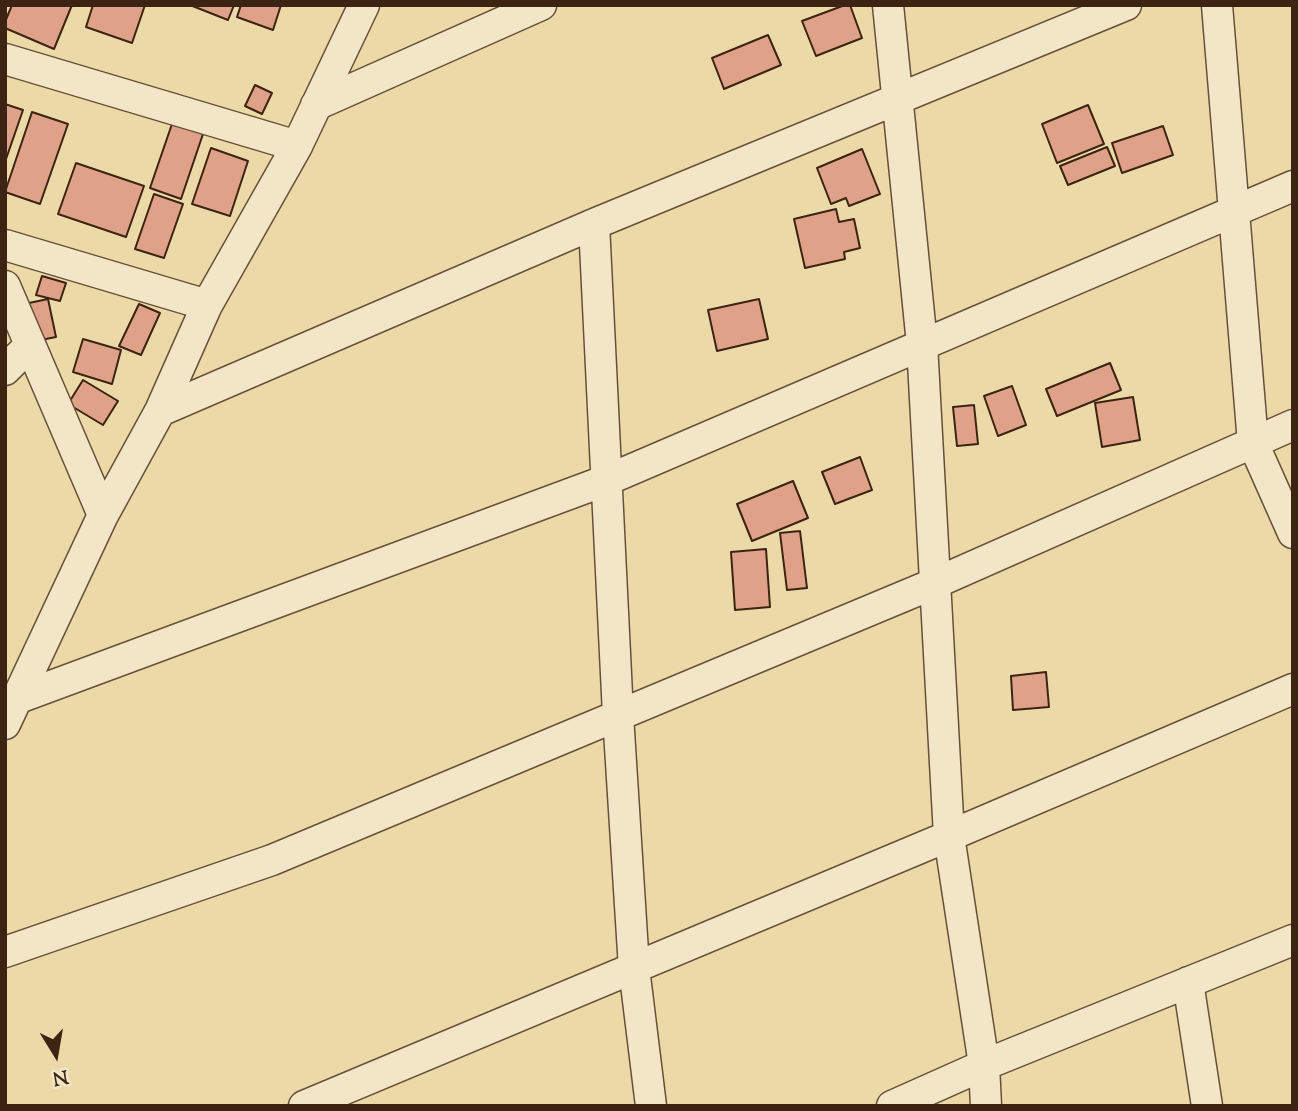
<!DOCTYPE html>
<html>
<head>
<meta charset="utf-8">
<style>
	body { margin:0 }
	#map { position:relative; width:1298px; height:1111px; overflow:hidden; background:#ebd9a8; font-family:"Sorts Mill Goudy",serif }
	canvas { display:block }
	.frame { position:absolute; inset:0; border:7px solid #3c2312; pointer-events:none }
	.north { position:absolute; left:21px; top:1020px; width:70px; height:70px; -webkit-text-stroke:5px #f2e6c6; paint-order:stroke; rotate:169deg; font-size:19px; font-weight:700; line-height:28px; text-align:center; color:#3c2312 }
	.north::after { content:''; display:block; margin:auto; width:24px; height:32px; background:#3c2312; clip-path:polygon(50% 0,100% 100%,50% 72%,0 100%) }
</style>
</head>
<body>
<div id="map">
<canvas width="1298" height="1111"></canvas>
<div class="frame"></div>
<div class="north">N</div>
</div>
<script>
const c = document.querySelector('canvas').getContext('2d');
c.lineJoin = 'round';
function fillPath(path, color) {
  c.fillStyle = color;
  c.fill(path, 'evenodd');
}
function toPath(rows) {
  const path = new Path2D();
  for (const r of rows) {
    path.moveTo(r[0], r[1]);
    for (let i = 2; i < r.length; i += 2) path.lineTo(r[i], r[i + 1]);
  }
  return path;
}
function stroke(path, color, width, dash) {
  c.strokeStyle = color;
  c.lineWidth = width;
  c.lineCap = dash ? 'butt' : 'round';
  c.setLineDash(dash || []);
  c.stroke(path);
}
const building = toPath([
	[12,5,72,5,54,49,5,28,5,22,12,5],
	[93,5,145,5,132,43,86,27,93,5],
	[190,5,234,5,228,20,190,5],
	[241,5,281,5,273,30,237,17,241,5],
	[845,5,850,5,862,38,816,56,802,21,845,5],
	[768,35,781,65,724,89,712,58,768,35],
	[255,85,272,93,262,114,245,106,255,85],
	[5,104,23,110,5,162,5,104],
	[1088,105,1104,144,1057,163,1042,124,1088,105],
	[32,112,68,124,40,204,5,192,32,112],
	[173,121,204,131,181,199,150,188,173,121],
	[1163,126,1173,155,1122,173,1112,143,1163,126],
	[1107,147,1115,166,1068,185,1060,166,1107,147],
	[211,148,248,161,230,216,192,204,211,148],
	[862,149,880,194,849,206,846,198,831,204,817,168,862,149],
	[76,163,144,186,126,237,58,214,76,163],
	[154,194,183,204,164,258,135,249,154,194],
	[836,209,839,222,854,219,860,248,844,252,845,259,805,268,794,219,836,209],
	[42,276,66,283,60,301,36,295,42,276],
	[48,299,56,337,36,341,29,303,48,299],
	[759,299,768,339,717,351,708,310,759,299],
	[139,304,160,313,141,355,119,346,139,304],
	[83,339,121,350,112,384,73,372,83,339],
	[1110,363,1121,390,1057,416,1046,389,1110,363],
	[83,380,118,401,103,425,68,404,83,380],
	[1012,386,1026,425,998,436,984,396,1012,386],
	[1133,397,1140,440,1102,447,1095,403,1133,397],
	[974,405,978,444,957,446,953,407,974,405],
	[860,457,872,490,835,504,822,472,860,457],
	[793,481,808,518,752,541,737,504,793,481],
	[800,531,807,588,787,590,780,533,800,531],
	[766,549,770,607,735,610,731,552,766,549],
	[1046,672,1049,707,1013,710,1011,676,1046,672]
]);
fillPath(building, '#dfa289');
stroke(building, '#3c2312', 2);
const street = toPath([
	[888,5,922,344,949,836,984,1065,986,1106],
	[1217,5,1253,443,1293,533],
	[5,59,297,146],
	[316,105,541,5],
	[594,224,618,715,634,968,651,1106],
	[5,245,207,305],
	[5,286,103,515],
	[5,370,29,346],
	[160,411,594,224,1126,5],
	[16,699,607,480,1293,186],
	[5,724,103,515,160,411,207,305,297,146,364,5],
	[5,952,272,860,933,584,1293,425],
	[1188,982,1207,1106],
	[304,1106,949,836,1293,689],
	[892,1106,984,1065,1293,940]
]);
stroke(street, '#685038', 33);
stroke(street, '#f2e6c6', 30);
</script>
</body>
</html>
